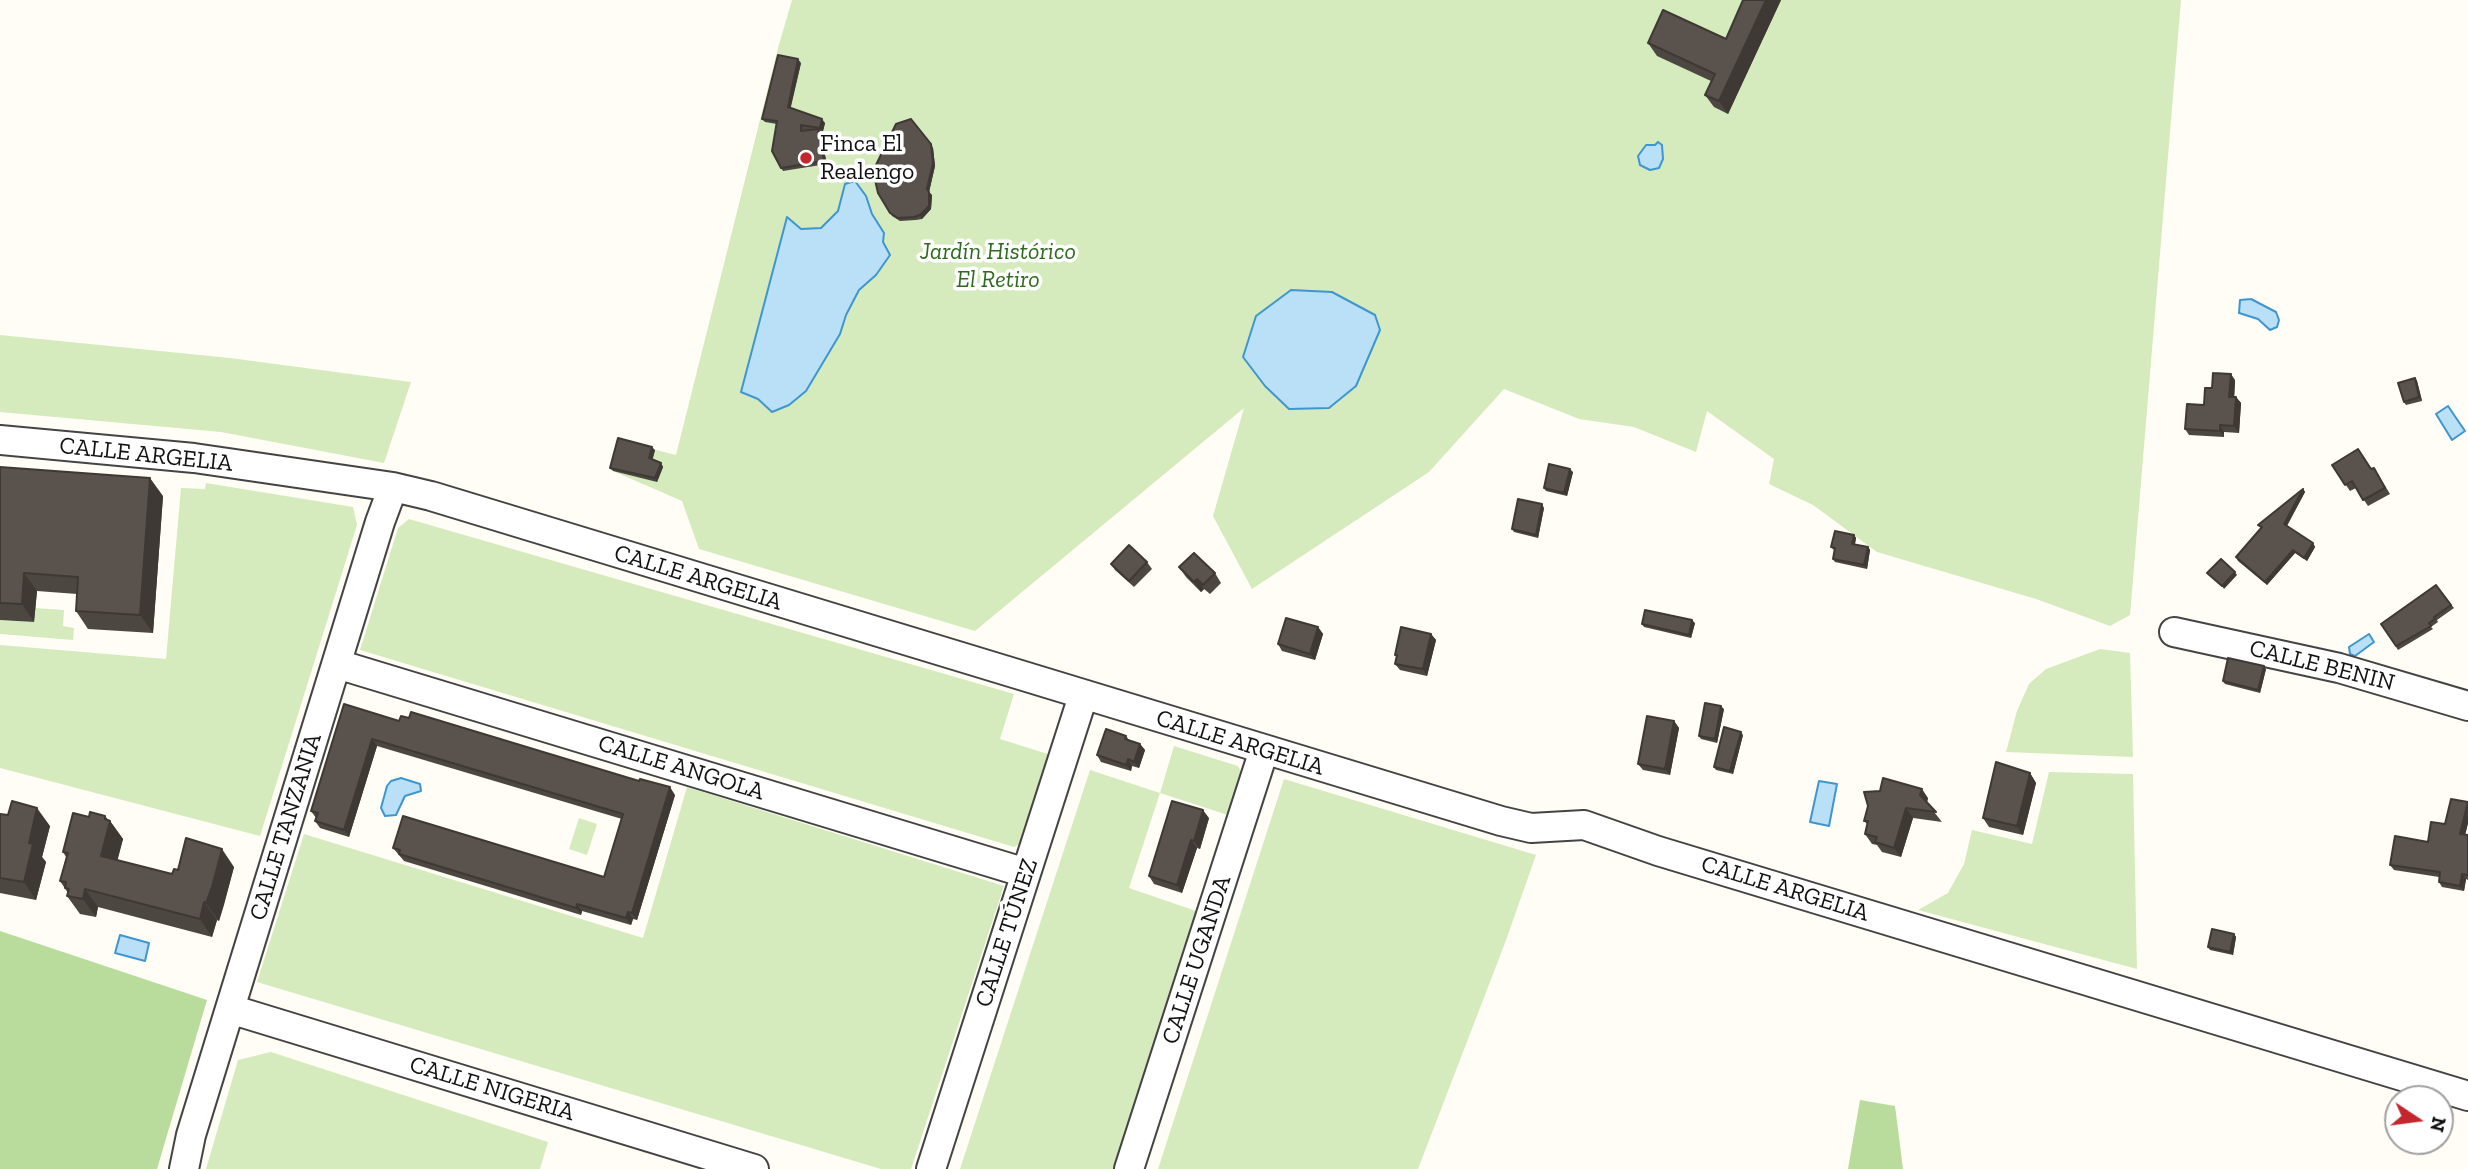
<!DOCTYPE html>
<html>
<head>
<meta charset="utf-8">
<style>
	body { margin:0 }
	#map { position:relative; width:2468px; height:1169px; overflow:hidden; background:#fffdf5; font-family:"Zilla Slab",serif }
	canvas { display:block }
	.north { position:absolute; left:2384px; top:1085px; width:70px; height:70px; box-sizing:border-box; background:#fff; border:2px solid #a0a0a0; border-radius:50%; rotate:103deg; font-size:19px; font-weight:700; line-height:28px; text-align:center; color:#111 }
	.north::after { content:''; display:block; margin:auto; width:24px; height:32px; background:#c4262e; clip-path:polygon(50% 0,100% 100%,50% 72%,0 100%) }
</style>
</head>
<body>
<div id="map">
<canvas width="2468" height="1169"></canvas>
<div class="north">N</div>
</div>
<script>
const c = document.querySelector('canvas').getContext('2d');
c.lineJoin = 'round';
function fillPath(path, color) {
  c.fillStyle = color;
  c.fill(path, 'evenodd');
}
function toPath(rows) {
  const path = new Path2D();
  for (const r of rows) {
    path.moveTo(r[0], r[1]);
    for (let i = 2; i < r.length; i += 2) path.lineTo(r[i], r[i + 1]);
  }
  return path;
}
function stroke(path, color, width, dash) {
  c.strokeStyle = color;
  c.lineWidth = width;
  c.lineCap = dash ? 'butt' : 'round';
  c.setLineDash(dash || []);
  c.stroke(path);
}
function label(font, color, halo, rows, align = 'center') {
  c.font = font + ' "Zilla Slab",serif';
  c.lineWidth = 7;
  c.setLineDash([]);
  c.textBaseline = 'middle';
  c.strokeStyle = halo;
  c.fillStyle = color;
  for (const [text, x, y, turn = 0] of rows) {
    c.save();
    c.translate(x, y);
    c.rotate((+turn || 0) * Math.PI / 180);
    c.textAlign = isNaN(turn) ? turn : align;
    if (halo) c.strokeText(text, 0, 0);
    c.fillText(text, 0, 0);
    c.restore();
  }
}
fillPath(toPath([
	[792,0,2181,0,2130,615,2110,626,2036,599,1877,552,1813,505,1769,484,1774,459,1707,411,1696,452,1634,427,1579,419,1504,389,1429,472,1252,589,1213,516,1244,408,975,631,699,549,682,501,613,471,621,441,676,455,778,48],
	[0,335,230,358,411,382,384,463,221,432,0,412],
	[206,483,353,507,357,525,260,836,0,768,0,645,166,659,181,488,205,489],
	[409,519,1014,694,1000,739,1051,755,1025,841,1014,847,360,650,398,528],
	[35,608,64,610,63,626,74,628,73,640,0,634,0,620,34,622],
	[2100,649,2130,653,2133,757,2006,752,2017,711,2029,684,2046,669],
	[1174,746,1238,766,1244,777,1231,816,1160,793,1129,888,1199,912,1115,1169,960,1169,1090,770,1160,793],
	[2049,772,2133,774,2137,969,1918,910,1948,893,1964,864,1972,830,2032,844],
	[1284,779,1536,855,1505,943,1418,1169,1158,1169],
	[687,787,1004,886,911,1169,881,1169,257,982,304,834,643,938],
	[579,818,597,824,587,855,569,849],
	[271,1052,548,1142,540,1169,206,1169,238,1060]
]), '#d5ebbd');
fillPath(toPath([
	[0,931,207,1000,157,1169,0,1169],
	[1860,1100,1895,1106,1903,1169,1848,1169]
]), '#b9dc9c');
const water = toPath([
	[1658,142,1662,145,1663,159,1659,168,1650,170,1640,165,1638,156,1646,145,1655,145,1658,142],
	[855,181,866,196,872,214,884,233,883,242,890,255,876,275,859,290,846,315,840,334,806,391,789,405,772,412,758,399,741,392,787,217,801,229,821,228,838,211,845,184,855,181],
	[1291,290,1332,292,1375,315,1380,330,1356,386,1329,408,1289,409,1265,386,1243,357,1256,316,1291,290],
	[2251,299,2276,312,2279,320,2277,327,2270,330,2258,319,2239,313,2240,300,2251,299],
	[2448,406,2465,431,2452,440,2436,414,2448,406],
	[2369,634,2374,642,2355,656,2350,654,2349,647,2369,634],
	[401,778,420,784,421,791,405,796,396,815,385,816,381,808,387,786,391,781,401,778],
	[1819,781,1837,784,1829,826,1810,822,1819,781],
	[120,935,149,943,145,961,115,953,120,935]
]);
fillPath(water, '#b9e0f7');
stroke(water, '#3f96cf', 2);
const minor = toPath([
	[0,440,194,458,393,487,431,496,1501,821,1531,828,1584,825,1658,851,2468,1096],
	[2174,632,2339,668,2468,706],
	[337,664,1026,873],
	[230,1009,754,1169],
	[184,1169,191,1135,380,522,393,487],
	[931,1169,1083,696],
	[1129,1169,1264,750]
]);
stroke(minor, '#444', 32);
stroke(minor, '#fff', 28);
fillPath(toPath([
	[1743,0,1781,0,1728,114,1714,107,1705,95,1711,81,1657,56,1648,43,1726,39],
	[801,63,790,108,825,123,823,131,819,131,827,164,783,171,781,168,777,124,765,122,762,119],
	[933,148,935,166,929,192,932,195,931,209,922,219,916,220,900,221,892,216,878,193],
	[2415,378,2417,381,2422,401,2406,405,2404,402],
	[2235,380,2234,397,2236,397,2241,403,2239,433,2224,432,2224,437,2189,435,2185,429,2204,405,2212,388],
	[655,450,652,460,661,463,663,467,657,482,613,471,610,468],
	[2332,465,2371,469,2378,474,2390,494,2368,506,2356,488,2350,491],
	[0,467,163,496,153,633,88,629,76,611,77,594,37,591,34,622,0,620],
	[1573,472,1567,496,1546,491,1544,488],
	[2303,489,2305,492,2287,526,2313,543,2315,547,2307,561,2295,553,2267,585,2238,561,2236,557,2261,528,2258,525],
	[1544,508,1538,538,1514,532,1512,529],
	[1854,535,1856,538,1855,545,1868,547,1870,550,1867,569,1835,562,1833,559,1835,551,1831,547],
	[1147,562,1152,569,1134,587,1115,570,1111,564],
	[1179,567,1215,573,1221,583,1210,594,1204,589,1201,592,1186,577],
	[2436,585,2454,608,2437,620,2438,622,2431,627,2433,629,2398,650,2381,624],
	[1695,623,1691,638,1644,627,1642,624],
	[1318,627,1323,634,1315,660,1282,651,1278,644],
	[1431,634,1436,640,1427,676,1400,670,1395,664,1397,657,1395,655],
	[2266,669,2260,693,2225,684,2223,681],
	[344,704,399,721,675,795,637,920,633,919,631,925,582,911,581,915,404,861,393,848,604,877,622,819,377,746,349,837,320,828,315,821,316,818,311,811],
	[1724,709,1717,743,1701,739,1699,736],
	[1674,721,1679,728,1670,775,1643,770,1638,764],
	[1743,735,1733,774,1716,770,1714,767],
	[1126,736,1129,740,1140,744,1145,750,1139,768,1132,766,1131,771,1101,762,1097,755],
	[2030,773,2036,783,2023,835,1989,827,1983,818],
	[1928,798,1927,803,1942,822,1913,818,1901,857,1882,852,1877,845,1872,844,1865,834,1868,825,1864,821],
	[2468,802,2468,823,2465,835,2468,835,2468,880,2466,879,2464,891,2442,887,2439,882,2439,877,2394,870,2390,865,2428,842],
	[0,814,50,826,42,857,46,862,36,900,0,893],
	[105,816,108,820,110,821,123,839,117,860,172,874,178,870,234,867,224,905,219,921,217,920,212,937,98,907,96,917,80,914,67,896,68,893,60,881,66,857,63,852,89,817],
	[1209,818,1200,849,1197,848,1182,893,1154,884,1149,876],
	[2234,934,2236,937,2233,955,2210,950,2208,947]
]), '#4d4742');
fillPath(toPath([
	[1766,0,1781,0,1728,114,1719,101],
	[798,59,801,63,790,111,788,107],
	[822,119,825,123,823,131,820,128],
	[818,129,820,132,827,164,824,161],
	[931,144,933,148,935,166,929,192,927,189],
	[929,192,932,195,931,209,922,219,920,215],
	[2231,374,2235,380,2234,403,2229,397],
	[2415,378,2417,381,2422,401,2419,397],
	[2236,397,2241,403,2239,433,2234,426],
	[2220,425,2224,432,2224,437,2220,431],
	[652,447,655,450,652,462,649,458],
	[661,463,663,467,657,482,655,478],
	[1570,469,1573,472,1567,496,1564,493],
	[150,478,163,496,153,633,140,615],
	[2303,489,2305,492,2286,527,2284,524],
	[1542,504,1544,508,1538,538,1536,535],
	[1854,535,1856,538,1854,547,1852,544],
	[2313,543,2315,547,2307,561,2304,558],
	[1868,547,1870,550,1867,569,1864,565],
	[2293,550,2295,553,2267,585,2265,582],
	[2235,572,2237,575,2224,589,2222,586],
	[24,573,37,591,34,622,22,604],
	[1197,579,1204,589,1201,592,1194,582],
	[1692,620,1695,623,1691,638,1689,635],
	[1318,627,1323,634,1315,660,1310,654],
	[1431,634,1436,640,1427,676,1423,669],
	[2264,666,2266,669,2260,693,2258,690],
	[1721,706,1724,709,1717,743,1715,739],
	[1674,721,1679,728,1670,775,1665,769],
	[1741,732,1743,735,1733,774,1730,771],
	[372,739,377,746,349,837,344,830],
	[1140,744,1145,750,1139,768,1134,762],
	[1128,759,1132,766,1131,771,1126,765],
	[2030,773,2036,783,2023,835,2017,826],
	[670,787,675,795,637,920,632,913],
	[1922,789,1928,798,1926,805,1920,795],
	[2468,802,2468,823,2464,839,2460,834],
	[37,808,50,826,42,857,46,862,36,900,24,882,29,843],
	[1906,808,1913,818,1901,857,1894,848],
	[1203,810,1209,818,1200,849,1194,841],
	[105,816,110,823,110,821,123,839,114,874,101,856],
	[1191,840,1197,848,1182,893,1177,885],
	[222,849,234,867,219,921,206,903],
	[2462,874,2466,879,2464,891,2460,886],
	[85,889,98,907,96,917,83,899],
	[204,902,217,920,212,937,200,919],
	[577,904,582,911,581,915,576,908],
	[628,912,633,919,631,925,626,918],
	[2234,934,2236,937,2233,955,2230,952]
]), '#3f3936');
const building = toPath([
	[1743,0,1766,0,1719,101,1705,95,1715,74,1648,43,1663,10,1726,39,1743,0],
	[778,55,798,59,788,107,822,119,820,128,801,125,801,131,818,129,824,161,781,168,772,151,777,121,762,119,778,55],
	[911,119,931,144,933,163,927,189,929,192,929,206,920,215,914,217,898,218,890,213,878,193,873,171,896,124,911,119],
	[2213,373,2231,374,2229,397,2236,397,2234,426,2220,425,2220,431,2185,429,2187,404,2204,405,2205,388,2212,388,2213,373],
	[2415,378,2419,397,2404,402,2398,383,2415,378],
	[618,438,652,447,649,458,661,463,655,478,610,468,618,438],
	[2358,449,2371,469,2374,468,2385,488,2363,500,2352,481,2345,485,2332,465,2358,449],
	[1549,464,1570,469,1564,493,1544,488,1549,464],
	[0,467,150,478,140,615,76,611,78,577,24,573,22,604,0,603,0,467],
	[2303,489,2284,524,2313,543,2304,558,2293,550,2265,582,2236,557,2262,527,2258,525,2303,489],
	[1518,499,1542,504,1536,535,1512,529,1518,499],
	[1835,531,1854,535,1852,544,1868,547,1864,565,1833,559,1835,548,1831,547,1835,531],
	[1129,545,1147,562,1129,581,1111,564,1129,545],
	[1194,553,1215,573,1203,585,1197,579,1194,582,1179,567,1194,553],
	[2221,559,2235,572,2222,586,2207,573,2221,559],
	[2436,585,2451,605,2434,617,2435,619,2429,623,2431,626,2396,646,2381,624,2436,585],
	[1645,610,1692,620,1689,635,1642,624,1645,610],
	[1286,618,1318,627,1310,654,1278,644,1286,618],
	[1401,627,1431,634,1423,669,1395,664,1397,655,1395,655,1401,627],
	[2228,658,2264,666,2258,690,2223,681,2228,658],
	[1705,703,1721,706,1715,739,1699,736,1705,703],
	[344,704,399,721,401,716,409,718,411,712,639,781,640,779,670,787,632,913,628,912,626,918,577,904,576,908,399,854,400,850,393,848,403,816,604,877,623,814,372,739,344,830,315,821,318,813,311,811,344,704],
	[1647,716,1674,721,1665,769,1638,764,1647,716],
	[1724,727,1741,732,1730,771,1714,767,1724,727],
	[1106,729,1126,736,1125,739,1140,744,1134,762,1128,759,1126,765,1097,755,1106,729],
	[1996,762,2030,773,2017,826,1983,818,1996,762],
	[1883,778,1922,789,1920,795,1936,812,1906,808,1894,848,1875,842,1877,837,1865,834,1868,821,1864,821,1868,806,1864,792,1880,791,1883,778],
	[2451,799,2468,802,2460,834,2468,835,2468,875,2462,874,2460,886,2439,882,2440,872,2390,865,2395,836,2428,842,2431,822,2445,824,2451,799],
	[12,801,37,808,29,843,33,844,24,882,0,878,0,814,8,815,12,801],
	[1172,801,1203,810,1194,841,1191,840,1177,885,1149,876,1172,801],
	[90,812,105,816,105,819,110,821,101,856,172,874,174,869,178,870,186,838,222,849,212,887,206,903,204,902,200,919,85,889,83,899,67,896,69,889,65,888,66,882,60,881,68,853,63,852,73,813,89,817,90,812],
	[2212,929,2234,934,2230,952,2208,947,2212,929]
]);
fillPath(building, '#5a524d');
stroke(building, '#3f3936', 2);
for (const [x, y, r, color] of [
	[806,158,7,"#c4262e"]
]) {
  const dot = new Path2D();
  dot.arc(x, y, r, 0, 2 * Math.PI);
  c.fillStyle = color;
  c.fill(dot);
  stroke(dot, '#fff', 2.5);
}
label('24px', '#111', '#fff', [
	["Finca El",820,144],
	["Realengo",820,172]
], 'left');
label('italic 24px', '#2f6b1f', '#fff', [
	["Jardín Histórico",998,252],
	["El Retiro",998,280]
]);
label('24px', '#111', '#fff', [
	["CALLE ARGELIA",146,455,6],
	["CALLE ARGELIA",698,578,17],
	["CALLE BENIN",2322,666,14],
	["CALLE ARGELIA",1240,743,17],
	["CALLE ANGOLA",681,768,17],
	["CALLE TANZANIA",286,827,-73],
	["CALLE ARGELIA",1785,889,17],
	["CALLE TÚNEZ",1007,933,-72],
	["CALLE UGANDA",1197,960,-72],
	["CALLE NIGERIA",492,1089,17]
]);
</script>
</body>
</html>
